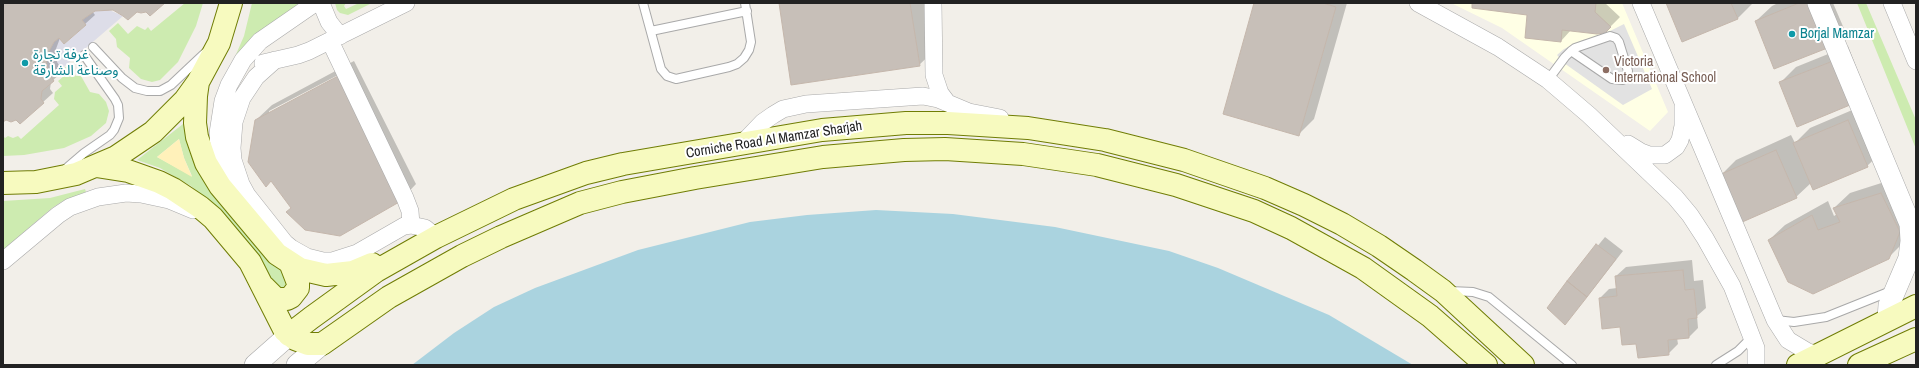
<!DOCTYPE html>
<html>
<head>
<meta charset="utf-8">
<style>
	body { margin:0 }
	#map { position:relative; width:1919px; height:368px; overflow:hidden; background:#f2efe9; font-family:"Archivo Narrow",sans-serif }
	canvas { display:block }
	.frame { position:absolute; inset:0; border:4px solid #222; pointer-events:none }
</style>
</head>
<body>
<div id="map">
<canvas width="1919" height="368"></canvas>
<div class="frame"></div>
</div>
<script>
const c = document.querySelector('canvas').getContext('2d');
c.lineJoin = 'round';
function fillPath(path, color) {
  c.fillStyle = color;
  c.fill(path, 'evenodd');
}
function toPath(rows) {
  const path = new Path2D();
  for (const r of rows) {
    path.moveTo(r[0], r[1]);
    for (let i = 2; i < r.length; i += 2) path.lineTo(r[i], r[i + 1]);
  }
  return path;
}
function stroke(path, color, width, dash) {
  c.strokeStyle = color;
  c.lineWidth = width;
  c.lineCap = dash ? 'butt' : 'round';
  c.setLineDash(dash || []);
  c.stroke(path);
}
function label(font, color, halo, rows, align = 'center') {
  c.font = font + ' "Archivo Narrow","Noto Sans Arabic",sans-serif';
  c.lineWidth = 4;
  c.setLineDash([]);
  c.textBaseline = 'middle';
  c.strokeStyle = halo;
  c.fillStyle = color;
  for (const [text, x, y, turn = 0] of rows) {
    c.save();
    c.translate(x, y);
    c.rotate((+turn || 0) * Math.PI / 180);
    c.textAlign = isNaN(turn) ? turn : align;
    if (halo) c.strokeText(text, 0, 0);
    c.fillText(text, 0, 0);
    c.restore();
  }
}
fillPath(toPath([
	[1451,3,1622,3,1668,112,1650,131,1502,28]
]), '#ffffe5');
fillPath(toPath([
	[185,3,203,3,196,26,178,62,160,80,152,82,141,79,129,68,130,58,117,47,116,39,109,31,118,23,128,34,137,26,145,30,148,27,151,31],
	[252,3,302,3,234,59,244,36],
	[335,3,346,3,344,6,346,9,359,3,372,3,348,15,340,13,337,10],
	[1857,3,1866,3,1916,120,1916,149],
	[67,66,76,76,81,76,90,92,99,94,106,102,109,111,106,123,91,136,64,148,24,155,3,156,3,136,5,138,8,136,13,138,18,136,21,139,59,105,54,99,55,92,62,86,58,81,64,76,60,72],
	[183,124,186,135,223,205,252,242,288,277,288,287,280,291,200,194,191,186,160,168,137,160],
	[179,139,184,158,192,176,157,157],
	[85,189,86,192,63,201,52,208,3,250,3,201,50,198]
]), '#cdebb0');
fillPath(toPath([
	[179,139,184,158,192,177,157,157]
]), '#fff1ba');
fillPath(toPath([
	[1624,24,1652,89,1623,105,1564,63,1557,55,1564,49,1583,40,1600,36]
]), '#e2e2e2');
fillPath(toPath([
	[107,9,123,16,51,78,46,66,46,59,48,53,54,42,59,38,64,44,86,25,82,20,95,11]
]), '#dddde8');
fillPath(toPath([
	[876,210,953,214,1055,227,1169,251,1218,268,1329,315,1413,365,412,365,454,333,494,307,535,288,638,250,750,222,807,215]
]), '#aad3df');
fillPath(toPath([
	[3,3,163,3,146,10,95,10,92,11,95,15,64,43,60,38,56,49,57,62,63,71,51,82,50,89,53,93,20,123,16,118,6,118,3,121],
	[780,3,928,3,935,50,919,65],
	[1255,3,1347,3,1314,119,1298,135],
	[1473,3,1605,3,1620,17,1605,32,1571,30,1561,41,1528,14],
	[1667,3,1753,3,1737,19],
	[1778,3,1833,3,1845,31,1829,46,1756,21,1772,6],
	[1848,46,1865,89,1850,104,1780,83,1796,67],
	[354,61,416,184,401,200,292,207,256,120,272,105],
	[342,73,343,75,269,114,269,111],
	[1864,105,1883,151,1867,166,1811,183,1796,197,1721,175,1736,160,1791,135,1795,143,1810,128],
	[1897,178,1904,242,1888,258,1769,240,1785,225,1828,201,1834,216,1837,214,1834,208,1850,193],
	[1605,237,1623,251,1594,288,1568,282],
	[1692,260,1694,281,1703,280,1706,308,1697,316,1698,328,1689,337,1677,338,1678,344,1668,354,1637,342,1621,326,1600,298,1609,289,1617,288,1616,276,1626,267]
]), '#0003');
const building = toPath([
	[3,3,165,3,150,16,146,12,141,13,137,12,128,20,123,16,113,10,95,11,82,20,86,25,64,44,59,38,54,42,48,53,46,59,48,72,54,81,42,91,41,99,44,103,20,124,16,120,11,122,6,120,3,122,3,3],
	[779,3,910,3,920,66,791,85,779,3],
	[1254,3,1323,3,1336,7,1299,136,1223,114,1254,3],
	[1472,3,1596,3,1595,12,1611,27,1605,33,1597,34,1562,30,1561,42,1525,38,1527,15,1472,8,1472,3],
	[1666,3,1731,3,1738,19,1682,42,1666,3],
	[1799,3,1812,3,1830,47,1774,69,1755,21,1799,3],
	[1833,61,1850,105,1797,127,1779,82,1833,61],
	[338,76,401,201,340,236,305,230,286,212,291,208,271,181,266,187,248,162,255,120,338,76],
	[1848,120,1868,167,1813,190,1793,143,1848,120],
	[1776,150,1797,198,1740,223,1719,175,1776,150],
	[1881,193,1900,232,1889,259,1813,294,1788,282,1768,240,1812,215,1818,230,1840,222,1833,208,1881,193],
	[1596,244,1616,259,1587,297,1567,281,1596,244],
	[1683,270,1685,290,1694,289,1697,318,1688,319,1689,338,1668,340,1669,355,1638,358,1636,344,1622,345,1620,327,1602,329,1599,298,1617,296,1615,276,1683,270],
	[1567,281,1587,297,1565,325,1547,308,1567,281]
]);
fillPath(building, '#c7bfb8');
stroke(building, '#c4b6ab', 1);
const service = toPath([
	[643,3,661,69,667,76,676,79,729,67,737,64,744,58,749,50,751,42,745,3],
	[651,31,747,11],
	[93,47,122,78,135,88,147,91,160,91,171,85,205,53],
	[1548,80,1565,57,1571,51,1575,48,1610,36,1616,38,1619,42,1628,71,1627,76,1623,80,1612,79,1571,51],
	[63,171,84,153,110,135,114,130,119,118,118,105,115,99,84,55],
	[1450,291,1473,292,1489,297,1572,365],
	[1776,320,1794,322,1826,317,1891,291],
	[1716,365,1738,351,1752,337]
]);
const minor = toPath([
	[321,3,329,22,340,36],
	[933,3,934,75,940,93,946,101],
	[1418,3,1498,47,1548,80,1589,115,1675,197,1690,215,1705,238,1732,286,1756,348,1756,365],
	[1641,3,1775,320,1788,340,1808,352,1819,355],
	[1892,3,1916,61],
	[330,41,405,198,410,211,411,225],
	[275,60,256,77,242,98,234,122,232,148,233,160,241,184,247,195,285,243,291,248,307,257,323,261,332,261,357,253,404,226,411,225,425,228,436,237],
	[263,63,298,55,309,51,406,3],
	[1628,144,1641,152,1649,155,1665,155,1676,147,1680,140,1683,126,1683,106],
	[741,145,763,122,773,115,783,109,806,104,923,96,938,99,969,112,1000,118],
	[226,187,220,165,218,133,223,101,229,85,243,60,260,41,315,3],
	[3,261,58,215,70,207,98,197,126,193,141,194,169,200,193,210]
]);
const tertiary = toPath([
	[1818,3,1910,224,1911,241,1909,258,1889,305,1888,319],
	[255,365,289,335],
	[297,365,322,344]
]);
const secondary = toPath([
	[198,82,196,96,195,123,197,137,206,163,220,186,277,254,300,269,326,275,353,272,372,264],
	[96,166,128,171,159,182,173,189,200,207,213,218,250,262,285,331,295,339,308,344,322,344,389,297,462,256,501,237,580,203,622,192,695,178,823,157,904,150,945,149,1023,154,1097,165,1176,185,1254,211,1291,228,1363,268,1430,316,1486,365],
	[3,183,36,182,76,174,116,157,153,132,185,100,198,82,219,43,231,3],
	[264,287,276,299,287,299,291,297,298,288,298,283,291,265],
	[289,335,311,318,376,271,436,237,514,199,586,173,623,164,822,130,906,123,948,123,1028,128,1105,140,1184,160,1265,188,1304,205,1342,224,1379,246,1414,270,1443,291,1523,365],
	[1798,365,1916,306],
	[1859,365,1916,339]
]);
stroke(service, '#a9a9a9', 10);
stroke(minor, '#a9a9a9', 18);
stroke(tertiary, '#a9a9a9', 22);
stroke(secondary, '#707d05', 24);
stroke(service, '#fff', 8);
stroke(minor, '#fff', 17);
stroke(tertiary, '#fff', 21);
stroke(secondary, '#f7fabf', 22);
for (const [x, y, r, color] of [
	[1792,34,4,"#0f9aa8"],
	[25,63,4,"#0f9aa8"],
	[1606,70,4,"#8d6e63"]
]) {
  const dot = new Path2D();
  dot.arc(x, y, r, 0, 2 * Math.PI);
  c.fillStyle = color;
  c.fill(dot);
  stroke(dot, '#fff', 1.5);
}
label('14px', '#0d838f', '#fff', [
	["Borjal Mamzar",1800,34],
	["غرفة تجارة",33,55],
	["وصناعة الشارقة",33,71]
], 'left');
label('14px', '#785e54', '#fff', [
	["Victoria",1614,62],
	["International School",1614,78]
], 'left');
label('14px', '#222', '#fff', [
	["Corniche Road Al Mamzar Sharjah",774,140,-9]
]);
</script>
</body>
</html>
